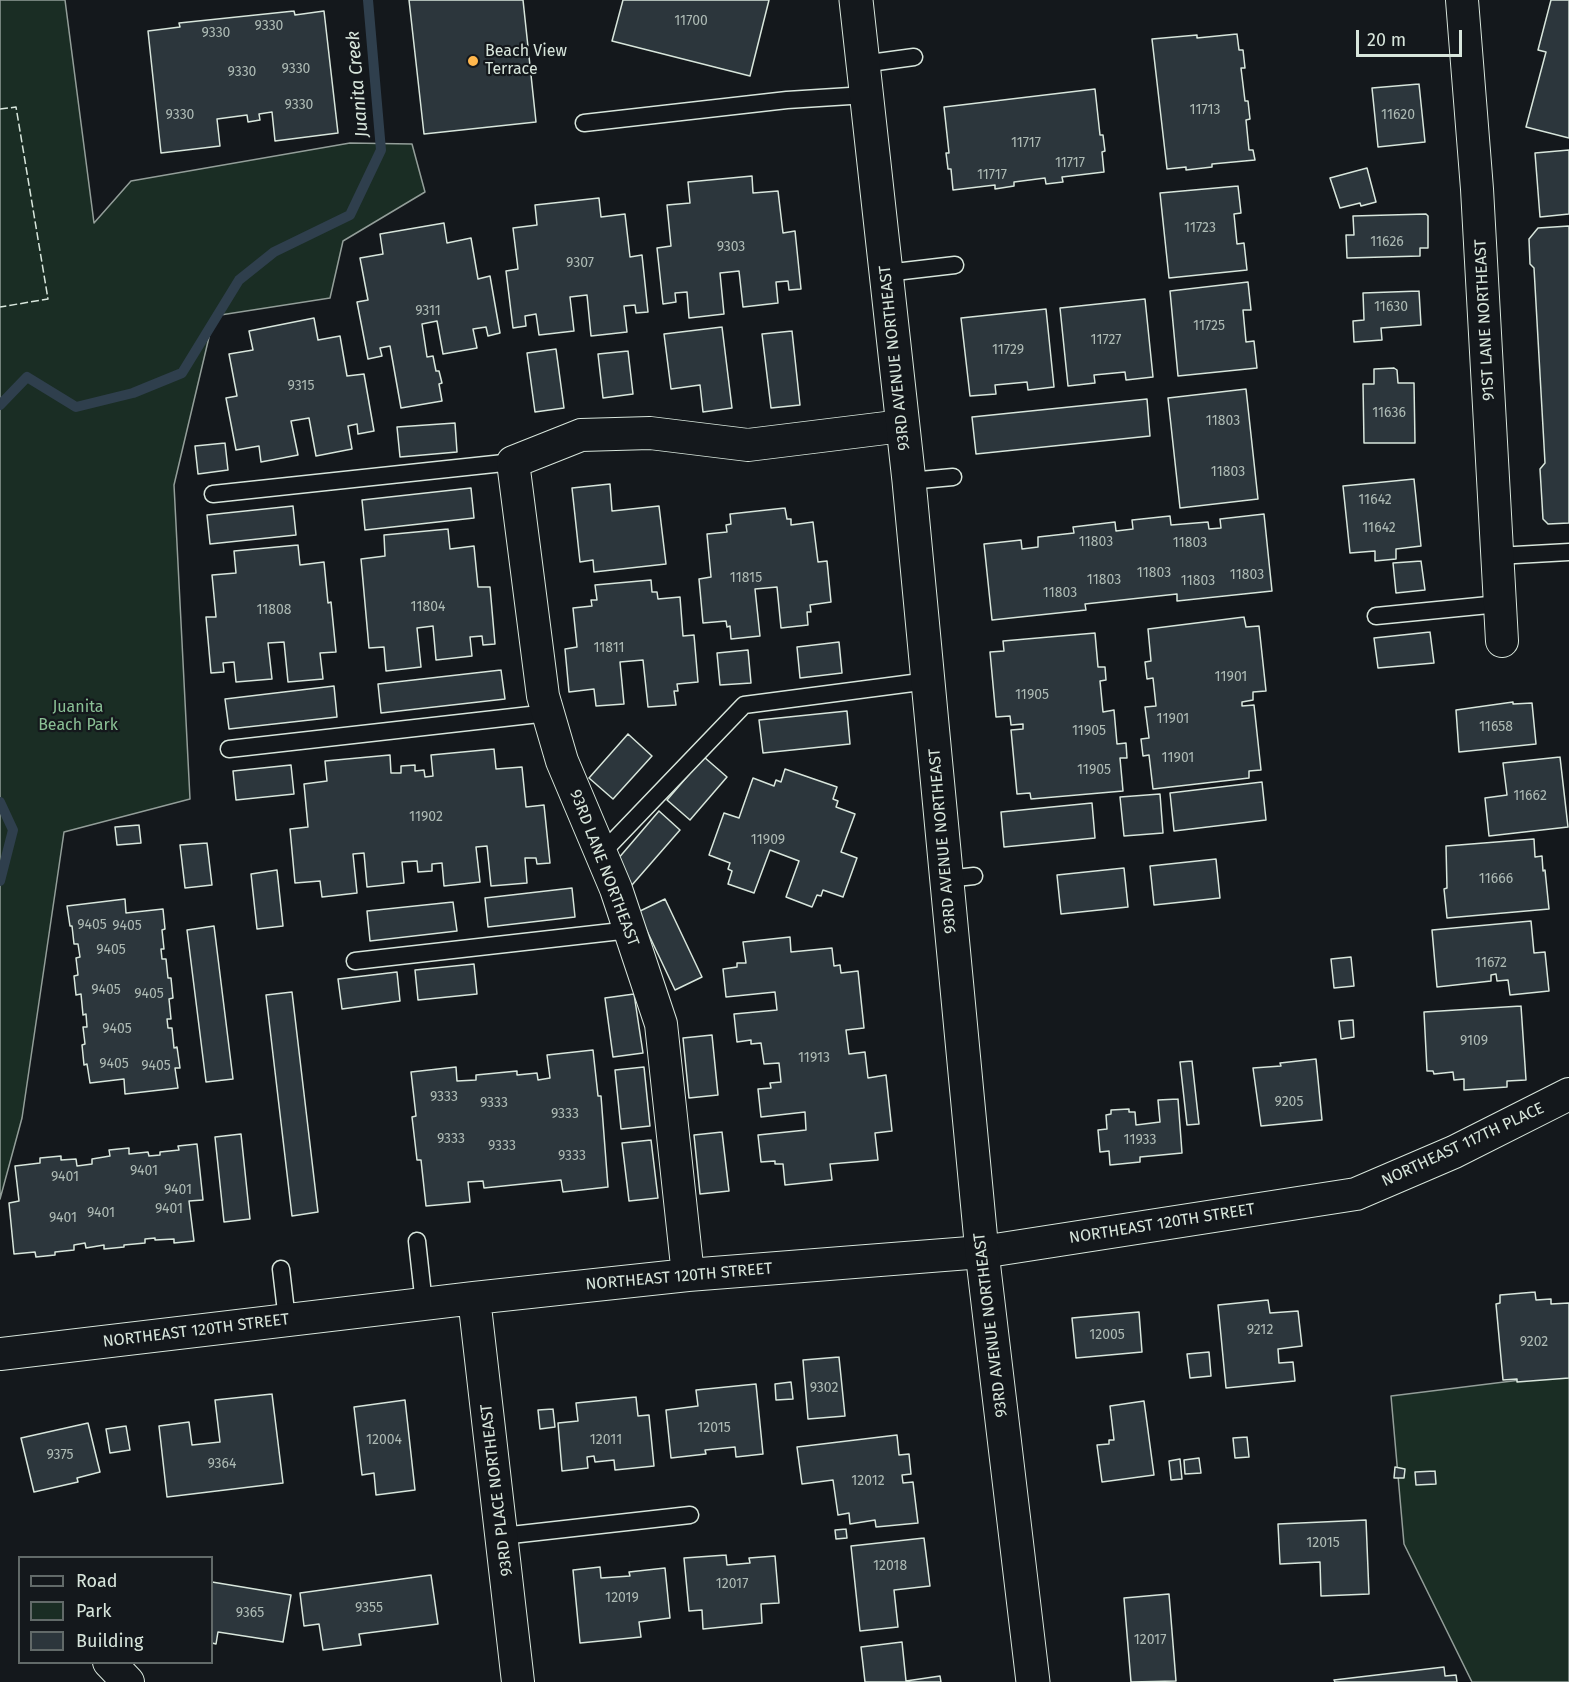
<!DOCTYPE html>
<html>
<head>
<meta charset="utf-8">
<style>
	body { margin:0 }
	#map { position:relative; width:1569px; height:1682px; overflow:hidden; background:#14181c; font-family:"Fira Sans",sans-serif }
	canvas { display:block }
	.legend { position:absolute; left:18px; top:1556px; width:195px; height:108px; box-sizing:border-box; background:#14181c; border:2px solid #626a69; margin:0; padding:8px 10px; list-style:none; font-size:18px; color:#d8e6dc }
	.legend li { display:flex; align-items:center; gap:12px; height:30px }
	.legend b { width:30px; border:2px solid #626a69 }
	.scale { position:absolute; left:1356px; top:30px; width:106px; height:27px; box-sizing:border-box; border:3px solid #d8e6dc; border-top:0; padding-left:8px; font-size:18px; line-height:21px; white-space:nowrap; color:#d8e6dc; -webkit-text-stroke:4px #14181c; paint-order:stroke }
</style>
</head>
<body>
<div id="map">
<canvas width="1569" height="1682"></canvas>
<ul class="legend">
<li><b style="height:8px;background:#14181c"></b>Road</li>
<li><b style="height:16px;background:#1a2d24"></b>Park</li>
<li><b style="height:16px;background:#2c363c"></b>Building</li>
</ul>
<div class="scale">20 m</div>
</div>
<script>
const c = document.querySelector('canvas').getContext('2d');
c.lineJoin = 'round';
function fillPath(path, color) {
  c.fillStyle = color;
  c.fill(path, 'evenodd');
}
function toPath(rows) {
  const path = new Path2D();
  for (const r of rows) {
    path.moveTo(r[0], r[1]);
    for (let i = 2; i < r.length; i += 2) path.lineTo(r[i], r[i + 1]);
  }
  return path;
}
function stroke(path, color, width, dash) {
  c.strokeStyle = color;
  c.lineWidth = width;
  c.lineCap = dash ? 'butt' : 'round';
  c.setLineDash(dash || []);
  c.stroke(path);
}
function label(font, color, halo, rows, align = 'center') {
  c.font = font + ' "Fira Sans",sans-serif';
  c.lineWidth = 4.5;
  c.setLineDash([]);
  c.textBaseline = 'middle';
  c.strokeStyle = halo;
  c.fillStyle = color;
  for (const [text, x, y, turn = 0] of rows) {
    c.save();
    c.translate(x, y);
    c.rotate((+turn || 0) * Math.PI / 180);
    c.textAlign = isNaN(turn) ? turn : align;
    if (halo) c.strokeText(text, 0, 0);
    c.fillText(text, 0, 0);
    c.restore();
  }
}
const green = toPath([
	[0,0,65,0,94,223,131,181,350,143,412,144,425,192,343,241,330,298,214,316,174,485,190,799,64,832,22,1118,0,1199,0,0],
	[1569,1374,1569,1682,1472,1682,1404,1544,1391,1396,1569,1374]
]);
fillPath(green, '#1a2d24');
stroke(green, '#939e99', 1.5);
stroke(toPath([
	[0,405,27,377,76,407,133,393,182,373,239,280,274,252,350,215,381,150,368,0],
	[0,802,13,830,0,881]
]), '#2f3f4d', 10);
const building = toPath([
	[409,0,523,0,536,122,424,134,409,0],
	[623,0,769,0,750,76,612,41,623,0],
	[1551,0,1569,0,1569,138,1526,127,1546,52,1538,50,1551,0],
	[294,11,295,15,324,11,338,133,275,141,272,112,259,114,260,120,248,122,247,115,217,119,220,146,161,153,148,31,180,27,179,23,294,11],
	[1237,34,1239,50,1243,50,1245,68,1241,68,1245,101,1248,101,1250,119,1246,120,1249,150,1253,150,1255,160,1212,164,1212,167,1186,170,1186,167,1167,169,1152,39,1197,35,1197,38,1237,34],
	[1419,84,1425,142,1378,147,1372,88,1419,84],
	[1095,89,1100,135,1103,135,1105,151,1102,152,1104,172,1062,177,1063,182,1046,184,1045,178,1014,182,1014,186,995,189,995,185,953,190,951,169,948,169,946,153,949,153,944,107,1095,89],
	[1569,150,1569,214,1540,217,1535,153,1569,150],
	[1367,168,1376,202,1361,206,1360,203,1340,208,1330,178,1367,168],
	[752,176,753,193,778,191,783,233,795,231,801,289,789,290,788,281,776,282,778,303,743,307,739,271,720,273,724,314,689,318,687,292,675,293,676,302,663,304,657,248,671,246,667,205,690,203,688,182,752,176],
	[1238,186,1241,213,1234,214,1237,244,1244,243,1247,270,1169,278,1160,193,1238,186],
	[599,198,601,217,625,214,630,257,642,255,648,312,636,313,635,305,624,306,627,332,591,336,587,295,570,297,574,331,539,335,536,314,525,316,526,326,513,328,506,271,518,269,513,228,537,225,535,205,599,198],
	[1426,214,1428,216,1428,248,1420,248,1420,256,1347,258,1346,235,1354,235,1353,216,1426,214],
	[444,223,447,243,471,238,478,279,490,276,500,333,488,336,486,327,473,329,477,348,443,354,437,321,422,324,427,357,433,356,436,371,439,371,442,383,439,384,442,401,401,408,390,346,380,348,382,356,368,359,357,302,368,300,360,258,383,254,380,234,444,223],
	[1569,226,1569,523,1548,524,1543,519,1540,469,1545,463,1534,268,1530,264,1529,239,1538,228,1569,226],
	[1248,282,1251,310,1243,310,1246,342,1254,341,1257,368,1178,376,1170,291,1248,282],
	[1419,291,1421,325,1381,328,1382,340,1354,342,1353,321,1364,320,1363,293,1419,291],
	[1145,299,1153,377,1126,380,1125,372,1094,375,1095,383,1068,386,1060,308,1145,299],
	[1046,309,1054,387,1028,390,1027,382,995,385,996,394,970,396,961,318,1046,309],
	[314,318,318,340,340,336,347,376,364,374,374,431,358,434,357,424,348,426,352,449,316,456,309,418,291,421,298,455,261,462,259,446,236,450,226,398,237,396,229,354,253,350,249,331,314,318],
	[722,327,732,408,703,412,700,385,671,389,664,334,722,327],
	[792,331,800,405,771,408,762,334,792,331],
	[556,349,564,408,535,412,527,353,556,349],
	[628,351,633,394,603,398,598,354,628,351],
	[1394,368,1397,370,1398,383,1414,383,1415,443,1364,443,1363,384,1374,384,1374,369,1394,368],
	[1246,389,1258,499,1180,508,1168,398,1246,389],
	[1147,399,1150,436,976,454,972,417,1147,399],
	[455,423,457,452,400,457,397,427,455,423],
	[225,443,228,470,198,474,195,446,225,443],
	[1414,479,1421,546,1396,549,1396,559,1375,561,1375,551,1350,553,1343,486,1414,479],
	[610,484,612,511,659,506,666,564,594,572,593,560,580,562,572,488,610,484],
	[471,488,474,518,365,530,362,500,471,488],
	[293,506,296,535,210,544,207,515,293,506],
	[785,508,787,519,791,519,791,525,813,522,818,562,827,561,831,602,810,605,811,612,807,612,808,625,781,628,777,587,755,589,760,636,731,639,730,626,727,627,726,621,703,623,699,579,711,577,707,534,727,532,726,525,731,524,730,514,785,508],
	[1264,514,1272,591,1177,601,1177,594,1085,604,1086,610,992,620,984,544,1021,540,1022,549,1038,547,1038,537,1074,533,1073,527,1115,522,1116,531,1133,529,1132,520,1170,516,1171,525,1208,522,1209,529,1221,528,1220,519,1264,514],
	[448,529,450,549,474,546,478,587,490,587,495,644,483,645,482,636,470,637,472,656,436,660,433,626,417,628,421,667,386,671,384,647,369,648,361,559,385,556,384,535,448,529],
	[298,545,300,565,324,562,328,603,331,602,336,652,320,653,323,679,288,682,284,642,268,643,272,679,236,682,234,662,223,663,224,672,211,673,206,617,216,617,212,575,236,573,234,551,298,545],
	[1421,561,1425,590,1396,593,1393,563,1421,561],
	[651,580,652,592,657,592,658,599,680,597,683,636,694,635,698,682,677,684,678,691,674,691,676,705,648,707,643,660,620,662,624,704,596,706,594,689,569,692,565,649,577,647,573,608,592,606,591,600,597,600,595,585,651,580],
	[1244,617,1246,627,1259,626,1266,691,1253,692,1253,700,1242,702,1242,706,1254,705,1261,770,1249,771,1249,778,1153,789,1149,755,1143,756,1141,739,1149,738,1145,707,1156,706,1153,678,1147,679,1145,662,1151,661,1148,629,1244,617],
	[1430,632,1434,663,1378,668,1374,638,1430,632],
	[1095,633,1098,667,1105,667,1106,680,1100,681,1103,712,1114,710,1117,744,1126,743,1127,758,1120,758,1123,791,1031,799,1030,793,1017,794,1011,730,1023,729,1023,724,1011,725,1010,716,996,717,990,652,1004,651,1003,641,1095,633],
	[839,642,842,673,800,678,797,647,839,642],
	[748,650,751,683,720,685,717,653,748,650],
	[501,670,505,699,381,713,378,684,501,670],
	[334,686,337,717,229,729,225,699,334,686],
	[1513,702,1513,704,1532,703,1536,744,1459,752,1456,710,1513,702],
	[847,711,850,744,763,753,759,720,847,711],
	[628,734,652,756,613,799,589,778,628,734],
	[494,749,496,769,522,767,526,807,544,805,550,863,537,864,536,858,525,858,527,883,491,886,487,846,476,847,480,882,444,886,442,863,432,864,432,871,418,872,417,861,402,862,404,883,367,887,364,853,353,854,357,893,322,897,320,881,295,883,290,829,308,827,304,784,327,781,325,761,390,755,391,773,401,773,401,766,415,765,415,771,424,770,425,777,433,776,431,755,494,749],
	[704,757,727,777,690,820,667,800,704,757],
	[1560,757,1568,827,1489,836,1485,798,1507,795,1503,763,1560,757],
	[291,765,294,794,236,800,233,771,291,765],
	[785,769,837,787,833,799,838,801,836,807,855,814,841,852,857,858,843,897,823,890,821,896,817,895,812,907,786,897,799,861,770,850,754,893,728,884,732,871,728,869,730,863,709,855,724,813,739,818,753,778,774,786,776,780,781,782,785,769],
	[1262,782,1266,820,1174,831,1170,793,1262,782],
	[1160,794,1163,833,1124,836,1120,797,1160,794],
	[1092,803,1095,838,1004,847,1001,812,1092,803],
	[659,811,680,830,632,885,611,867,659,811],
	[139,825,141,843,117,845,115,827,139,825],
	[1534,839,1535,857,1542,856,1543,871,1545,870,1549,909,1447,918,1444,889,1447,888,1446,846,1534,839],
	[207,843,212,885,185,888,180,845,207,843],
	[1216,859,1220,898,1154,905,1150,866,1216,859],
	[1124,868,1128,907,1061,914,1057,875,1124,868],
	[277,870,283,926,257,929,251,874,277,870],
	[572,888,575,917,488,927,485,898,572,888],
	[125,899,126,913,163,909,165,929,162,930,164,949,161,949,162,959,166,959,168,978,171,978,173,998,169,999,171,1019,167,1019,168,1028,172,1028,174,1048,177,1047,180,1068,175,1068,178,1088,125,1094,124,1079,90,1083,87,1064,84,1065,82,1045,85,1044,83,1027,87,1027,86,1014,83,1015,81,994,76,995,74,976,78,975,76,958,80,957,78,944,74,944,72,926,70,926,67,906,125,899],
	[665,899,702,977,675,990,638,912,665,899],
	[453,902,457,931,370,941,367,911,453,902],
	[1531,921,1534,953,1545,952,1549,991,1510,995,1508,980,1497,981,1496,974,1491,975,1491,981,1437,987,1432,930,1531,921],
	[214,926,233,1079,206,1082,187,930,214,926],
	[790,937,791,952,832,948,834,966,840,965,841,973,858,971,864,1028,846,1030,849,1054,865,1052,868,1078,886,1075,892,1131,875,1133,878,1160,830,1164,832,1180,785,1185,783,1164,775,1164,775,1161,761,1162,758,1135,806,1130,805,1112,761,1117,758,1089,771,1088,770,1083,781,1082,779,1063,764,1064,761,1043,751,1044,751,1040,737,1042,734,1014,777,1010,775,992,726,997,723,969,737,967,737,963,746,963,743,942,790,937],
	[1351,957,1354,986,1334,988,1331,959,1351,957],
	[474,964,477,994,418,1000,415,970,474,964],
	[397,972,400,1001,342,1009,338,979,397,972],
	[292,992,318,1212,292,1216,266,995,292,992],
	[634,994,643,1053,613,1057,605,998,634,994],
	[1521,1006,1526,1080,1507,1081,1507,1087,1464,1090,1464,1079,1454,1080,1453,1072,1434,1074,1433,1071,1427,1071,1424,1012,1521,1006],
	[1353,1020,1354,1037,1341,1039,1339,1021,1353,1020],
	[712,1035,718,1095,689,1098,683,1038,712,1035],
	[593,1050,598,1096,601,1096,608,1187,563,1192,561,1180,484,1188,483,1181,468,1182,470,1202,426,1206,421,1160,417,1160,412,1117,416,1116,411,1072,456,1067,457,1081,476,1080,476,1075,517,1071,517,1075,537,1073,538,1080,550,1078,547,1055,593,1050],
	[1316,1059,1322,1120,1261,1126,1253,1068,1281,1066,1280,1063,1316,1059],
	[1192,1061,1199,1124,1187,1125,1180,1062,1192,1061],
	[644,1067,650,1126,621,1129,615,1070,644,1067],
	[1178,1099,1182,1153,1140,1157,1140,1162,1110,1165,1109,1151,1100,1152,1098,1130,1107,1129,1106,1115,1111,1114,1111,1110,1129,1109,1129,1112,1135,1112,1136,1125,1160,1122,1158,1100,1178,1099],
	[722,1132,729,1191,700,1194,694,1135,722,1132],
	[241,1134,250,1219,224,1222,215,1137,241,1134],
	[651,1140,658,1198,629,1201,622,1143,651,1140],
	[197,1144,203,1200,189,1201,194,1241,174,1243,174,1239,155,1240,155,1238,145,1239,145,1243,124,1245,124,1247,104,1249,104,1245,86,1248,85,1243,74,1245,74,1250,55,1252,55,1255,36,1257,35,1252,14,1254,9,1203,19,1201,15,1166,40,1163,40,1158,61,1156,61,1160,76,1159,77,1166,92,1164,92,1159,110,1156,109,1150,129,1148,129,1154,148,1152,149,1156,160,1155,160,1152,179,1150,178,1146,197,1144],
	[1535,1292,1536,1300,1551,1299,1551,1304,1569,1303,1569,1378,1517,1382,1517,1379,1503,1380,1496,1304,1500,1303,1500,1295,1535,1292],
	[1268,1300,1270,1313,1298,1311,1302,1346,1278,1349,1279,1363,1293,1362,1295,1381,1226,1388,1218,1305,1268,1300],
	[1139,1312,1142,1352,1076,1358,1072,1318,1139,1312],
	[1209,1352,1211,1376,1190,1378,1187,1354,1209,1352],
	[839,1357,845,1416,808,1419,803,1360,839,1357],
	[791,1382,793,1399,776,1400,775,1384,791,1382],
	[756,1384,763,1454,736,1457,735,1447,705,1450,706,1454,671,1458,666,1410,698,1406,696,1390,756,1384],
	[272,1394,283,1483,167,1497,159,1426,189,1422,192,1445,220,1442,215,1400,272,1394],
	[636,1397,638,1416,649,1415,654,1466,615,1470,614,1460,595,1462,594,1456,587,1457,588,1468,562,1471,558,1423,578,1421,576,1403,636,1397],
	[405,1400,415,1490,376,1495,374,1473,362,1475,354,1407,405,1400],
	[1144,1401,1154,1475,1102,1482,1097,1445,1109,1444,1109,1440,1114,1440,1110,1406,1144,1401],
	[553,1409,555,1427,540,1429,538,1410,553,1409],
	[88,1423,100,1472,77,1478,78,1482,34,1492,21,1438,88,1423],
	[126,1426,130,1450,110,1453,106,1429,126,1426],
	[897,1435,899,1455,909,1454,911,1474,902,1475,903,1483,913,1482,918,1523,876,1527,875,1520,850,1524,849,1513,838,1515,833,1480,802,1484,797,1447,897,1435],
	[1247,1437,1249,1457,1235,1458,1233,1438,1247,1437],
	[1199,1458,1201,1473,1185,1474,1184,1460,1199,1458],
	[1180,1459,1182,1479,1171,1480,1169,1461,1180,1459],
	[1395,1467,1405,1469,1404,1478,1394,1478,1395,1467],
	[1435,1471,1436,1484,1416,1485,1415,1472,1435,1471],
	[1366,1520,1369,1594,1321,1596,1320,1562,1280,1564,1278,1524,1366,1520],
	[846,1529,847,1538,836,1539,835,1530,846,1529],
	[924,1538,930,1586,894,1590,898,1627,860,1631,851,1546,924,1538],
	[726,1555,727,1565,750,1563,749,1558,775,1556,779,1603,761,1604,762,1623,703,1629,702,1610,689,1611,684,1558,726,1555],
	[600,1567,601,1578,630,1576,629,1572,665,1568,670,1618,639,1622,641,1637,580,1643,573,1570,600,1567],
	[431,1575,438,1624,359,1634,361,1645,323,1650,319,1624,304,1626,300,1593,431,1575],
	[212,1582,291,1595,283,1642,218,1632,216,1644,212,1643,212,1582],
	[1169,1594,1176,1681,1131,1682,1124,1598,1169,1594],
	[902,1642,906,1681,940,1676,941,1682,865,1682,861,1647,902,1642],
	[1444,1667,1445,1676,1456,1675,1457,1682,1335,1682,1334,1680,1444,1667]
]);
fillPath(building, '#2c363c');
stroke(building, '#d8e6dc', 1.5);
const lane = toPath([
	[862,64,914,57],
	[584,123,787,100,866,95],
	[886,273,955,265],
	[909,481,953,477],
	[213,494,513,462],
	[1497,556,1569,552],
	[1376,616,1499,604],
	[229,749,548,713],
	[601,854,744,705,928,681],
	[947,879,974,876],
	[355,961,630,930],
	[417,1241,424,1304],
	[281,1269,287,1320],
	[502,1536,690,1515]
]);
const street = toPath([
	[1462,0,1477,189,1502,641],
	[688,1275,661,1024,616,889,562,761,543,696,513,462,581,435,650,433,748,445,902,426],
	[474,1298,518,1682],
	[0,1354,474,1298,688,1275,982,1252,1356,1194,1454,1152,1569,1094],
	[109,1662,128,1682]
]);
const secondary = toPath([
	[856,0,909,481,982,1252,1033,1682]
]);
stroke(lane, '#d8e6dc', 19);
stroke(street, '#d8e6dc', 34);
stroke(secondary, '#d8e6dc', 35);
stroke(lane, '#14181c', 16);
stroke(street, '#14181c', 32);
stroke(secondary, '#14181c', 33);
stroke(toPath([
	[0,109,16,107,48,299,0,307]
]), '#d8e6dc', 1.5, [8, 3]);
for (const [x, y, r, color] of [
	[473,61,6,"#ffb74d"]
]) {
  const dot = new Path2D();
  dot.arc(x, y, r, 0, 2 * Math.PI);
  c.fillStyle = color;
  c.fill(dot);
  stroke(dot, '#14181c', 2);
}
label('14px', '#adbab4', null, [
	["11700",691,21],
	["9330",269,26],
	["9330",216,33],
	["9330",296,69],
	["9330",242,72],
	["9330",299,105],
	["11713",1205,110],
	["9330",180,115],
	["11620",1398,115],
	["11717",1026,143],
	["11717",1070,163],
	["11717",992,175],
	["11723",1200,228],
	["11626",1387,242],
	["9303",731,247],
	["9307",580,263],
	["11630",1391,307],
	["9311",428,311],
	["11725",1209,326],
	["11727",1106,340],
	["11729",1008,350],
	["9315",301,386],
	["11636",1389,413],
	["11803",1223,421],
	["11803",1228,472],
	["11642",1375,500],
	["11642",1379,528],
	["11803",1096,542],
	["11803",1190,543],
	["11803",1154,573],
	["11803",1247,575],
	["11815",746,578],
	["11803",1104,580],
	["11803",1198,581],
	["11803",1060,593],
	["11804",428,607],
	["11808",274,610],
	["11811",609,648],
	["11901",1231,677],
	["11905",1032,695],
	["11901",1173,719],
	["11658",1496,727],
	["11905",1089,731],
	["11901",1178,758],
	["11905",1094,770],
	["11662",1530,796],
	["11902",426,817],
	["11909",768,840],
	["11666",1496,879],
	["9405",92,925],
	["9405",127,926],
	["9405",111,950],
	["11672",1491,963],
	["9405",106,990],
	["9405",149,994],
	["9405",117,1029],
	["9109",1474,1041],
	["11913",814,1058],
	["9405",114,1064],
	["9405",156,1066],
	["9333",444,1097],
	["9205",1289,1102],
	["9333",494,1103],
	["9333",565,1114],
	["9333",451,1139],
	["11933",1140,1140],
	["9333",502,1146],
	["9333",572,1156],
	["9401",144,1171],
	["9401",65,1177],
	["9401",178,1190],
	["9401",169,1209],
	["9401",101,1213],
	["9401",63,1218],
	["9212",1260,1330],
	["12005",1107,1335],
	["9202",1534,1342],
	["9302",824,1388],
	["12015",714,1428],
	["12004",384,1440],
	["12011",606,1440],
	["9375",60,1455],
	["9364",222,1464],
	["12012",868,1481],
	["12015",1323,1543],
	["12018",890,1566],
	["12017",732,1584],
	["12019",622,1598],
	["9355",369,1608],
	["9365",250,1613],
	["12017",1150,1640]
]);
label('16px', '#d8e6dc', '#14181c', [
	["Beach View",485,52],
	["Terrace",485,70]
], 'left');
label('16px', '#d8e6dc', '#14181c', [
	["91ST LANE NORTHEAST",1485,320,-93],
	["93RD AVENUE NORTHEAST",895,358,-96],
	["93RD AVENUE NORTHEAST",943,841,-95],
	["93RD LANE NORTHEAST",604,868,69],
	["NORTHEAST 117TH PLACE",1463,1145,-25],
	["NORTHEAST 120TH STREET",1162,1224,-9],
	["NORTHEAST 120TH STREET",679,1277,-5],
	["93RD AVENUE NORTHEAST",991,1325,-97],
	["NORTHEAST 120TH STREET",196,1331,-7],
	["93RD PLACE NORTHEAST",497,1490,-97]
]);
label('16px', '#8ac095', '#14181c', [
	["Juanita",78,708],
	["Beach Park",78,726]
]);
label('italic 18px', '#d8e6dc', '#14181c', [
	["Juanita Creek",358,84,-95]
]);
</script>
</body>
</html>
